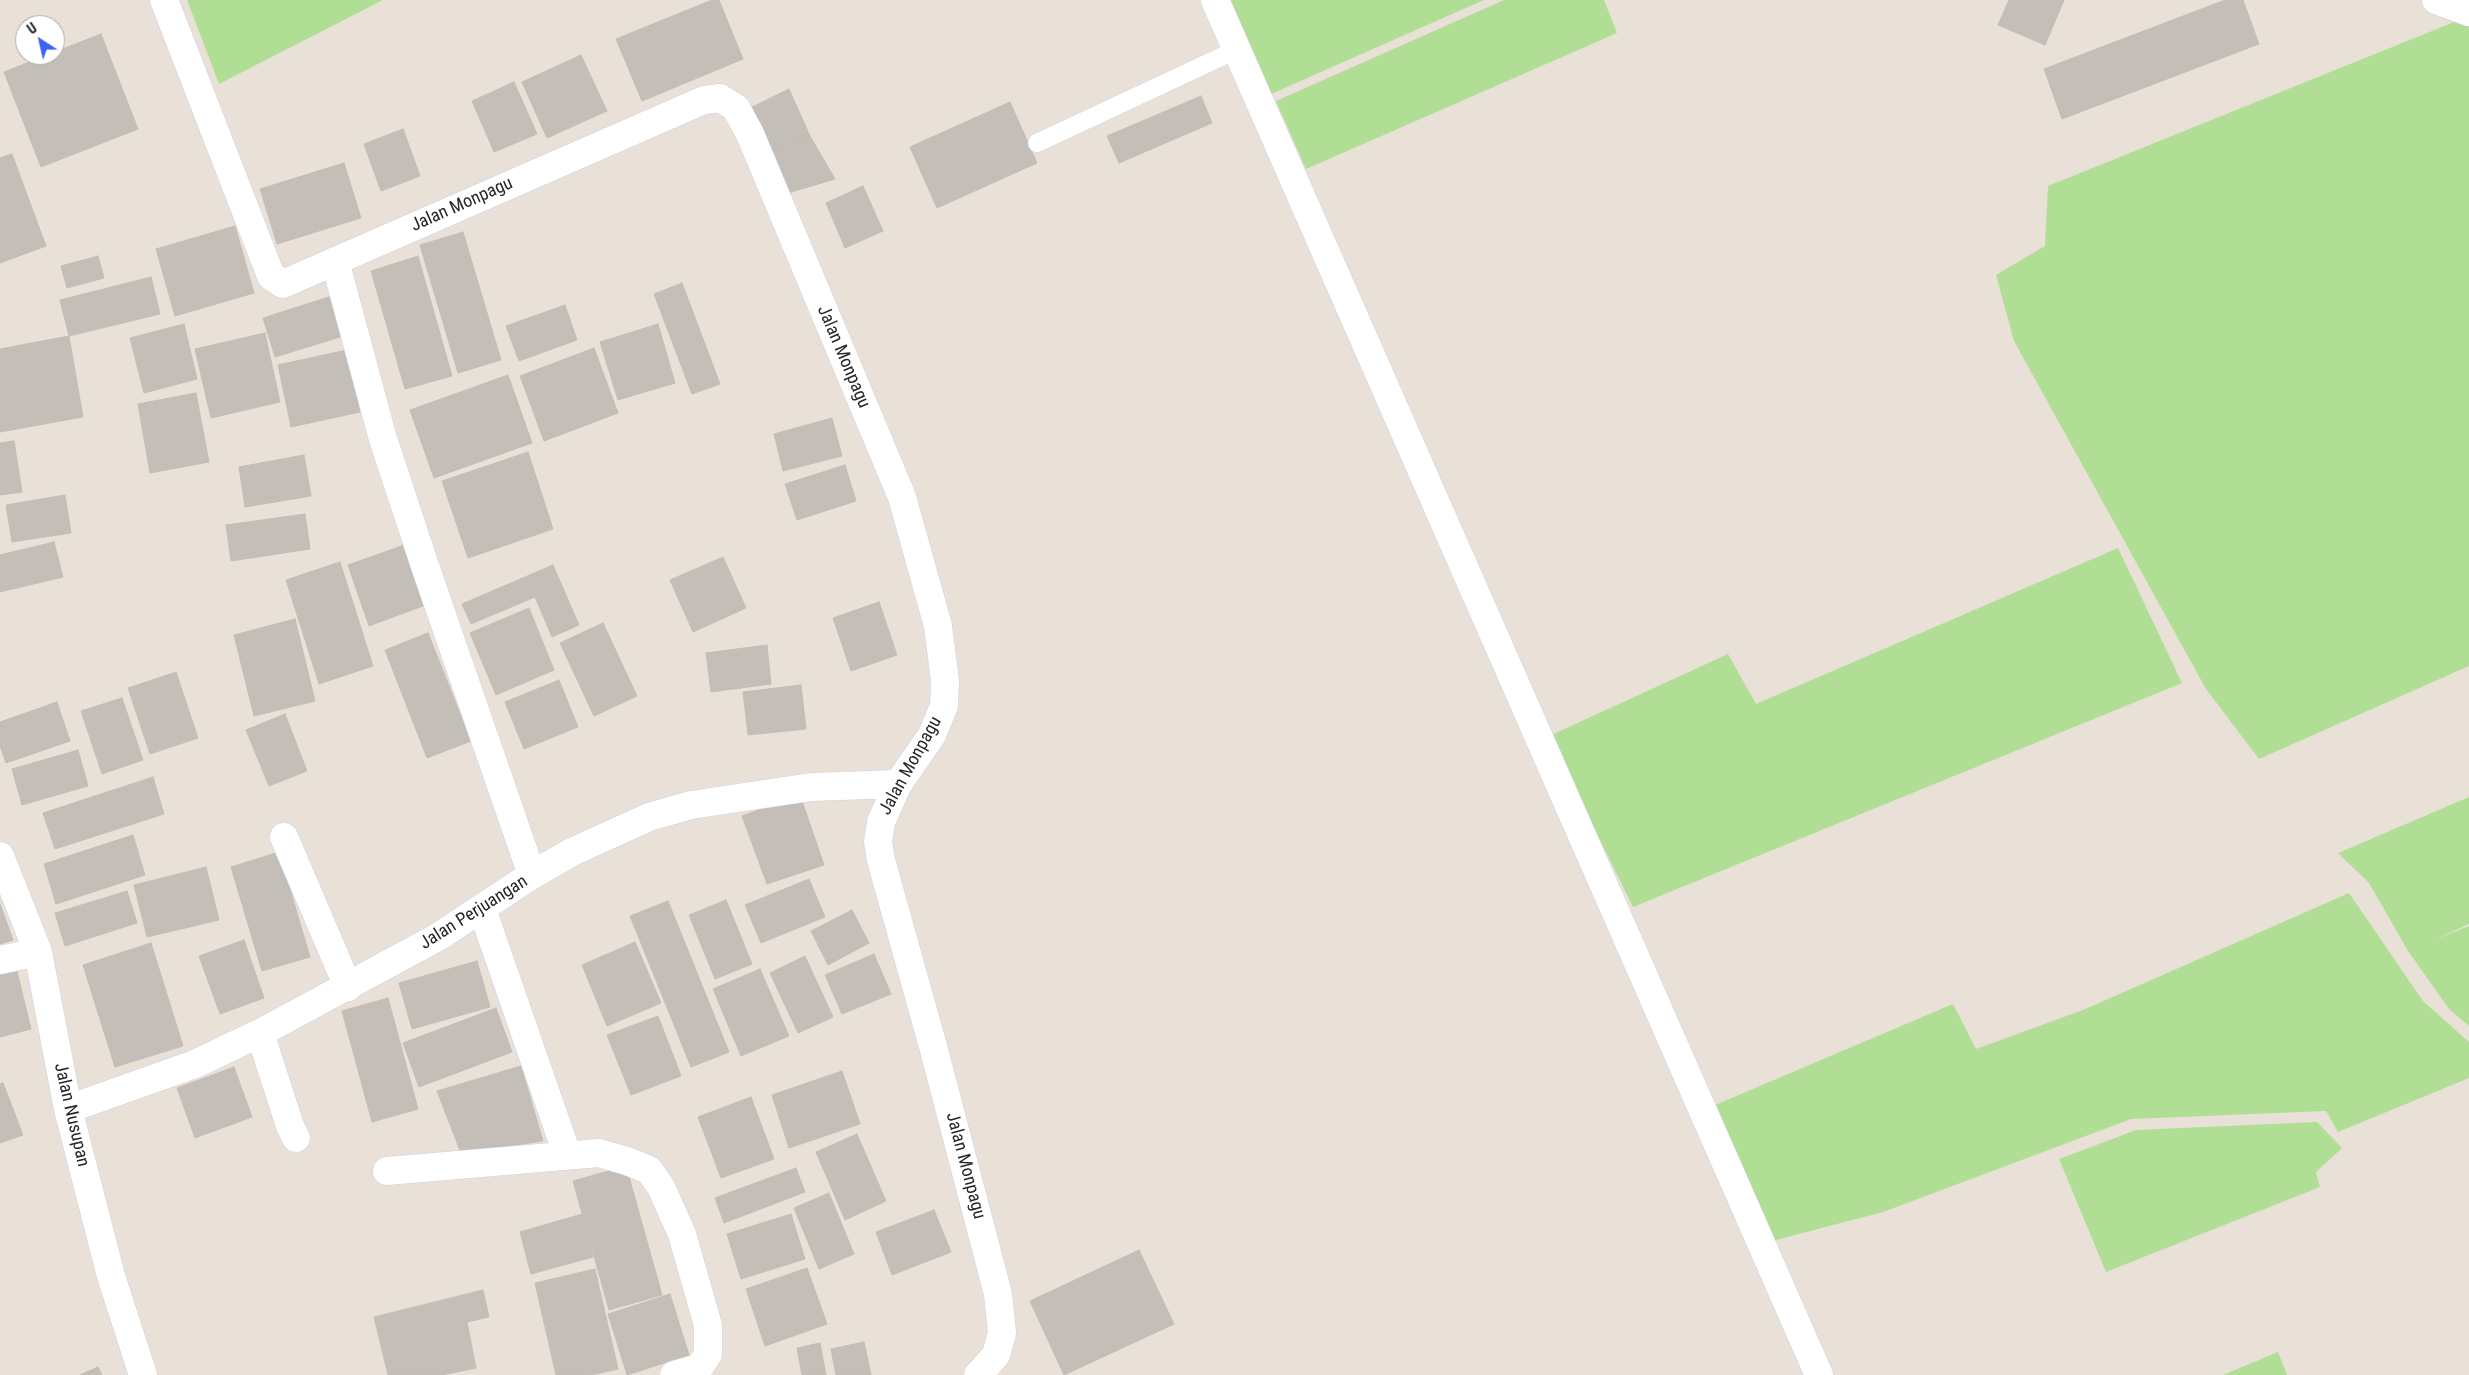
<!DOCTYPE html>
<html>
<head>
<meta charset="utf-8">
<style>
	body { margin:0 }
	#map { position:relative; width:2469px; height:1375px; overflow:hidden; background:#e9e1d8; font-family:"Roboto Condensed",sans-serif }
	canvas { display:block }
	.north { position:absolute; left:15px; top:15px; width:50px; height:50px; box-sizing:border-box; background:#fff; border:1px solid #a8a8a8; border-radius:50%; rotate:325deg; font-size:14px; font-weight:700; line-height:20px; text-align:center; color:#262626 }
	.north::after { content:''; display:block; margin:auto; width:18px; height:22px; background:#3c64f2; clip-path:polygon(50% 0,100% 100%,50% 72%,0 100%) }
</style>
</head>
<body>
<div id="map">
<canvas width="2469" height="1375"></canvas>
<div class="north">U</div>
</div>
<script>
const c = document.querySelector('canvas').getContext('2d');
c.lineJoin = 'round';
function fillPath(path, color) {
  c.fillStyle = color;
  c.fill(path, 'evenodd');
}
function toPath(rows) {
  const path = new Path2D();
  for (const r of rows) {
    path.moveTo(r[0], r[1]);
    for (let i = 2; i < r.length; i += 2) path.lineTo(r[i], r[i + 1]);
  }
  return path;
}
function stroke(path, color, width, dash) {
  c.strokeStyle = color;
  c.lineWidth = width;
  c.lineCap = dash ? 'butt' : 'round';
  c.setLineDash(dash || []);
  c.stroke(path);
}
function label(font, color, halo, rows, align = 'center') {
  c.font = font + ' "Roboto Condensed",sans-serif';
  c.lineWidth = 4.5;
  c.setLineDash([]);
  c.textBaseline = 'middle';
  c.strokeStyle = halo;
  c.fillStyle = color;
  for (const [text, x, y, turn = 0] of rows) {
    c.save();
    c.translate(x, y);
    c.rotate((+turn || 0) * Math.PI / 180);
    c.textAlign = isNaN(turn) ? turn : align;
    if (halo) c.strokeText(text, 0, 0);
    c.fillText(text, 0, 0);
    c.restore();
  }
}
fillPath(toPath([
	[187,0,383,0,219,84],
	[1231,0,1484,0,1271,94],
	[1504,0,1604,0,1617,33,1306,169,1276,101],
	[2469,16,2469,666,2259,759,2206,689,2014,341,1996,275,2045,246,2048,186],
	[2118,548,2182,683,1633,907,1549,736,1728,654,1756,704],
	[2469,797,2469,924,2434,940,2469,926,2469,1026,2449,1009,2408,951,2369,883,2338,853],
	[2349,893,2423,1001,2469,1042,2469,1078,2338,1132,2326,1111,2131,1119,1883,1212,1772,1241,1715,1105,1953,1004,1976,1049,2083,1010],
	[2317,1122,2342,1148,2316,1172,2320,1187,2106,1272,2059,1159,2136,1130],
	[2278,1352,2287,1375,2223,1375]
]), '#b1de95');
const building = toPath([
	[712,0,719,0,743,59,642,101,616,39,712,0],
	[2009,0,2064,0,2045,45,1998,25,2009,0],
	[2225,0,2243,0,2259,44,2062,119,2044,69,2225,0],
	[101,34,138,129,41,167,4,72,47,55,55,55,55,52,101,34],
	[581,55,607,111,547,138,522,82,581,55],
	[514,82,537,134,494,152,472,101,514,82],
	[789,89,810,136,768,151,748,109,789,89],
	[1201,96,1212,123,1119,163,1107,136,1201,96],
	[1010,102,1037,163,937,208,910,147,1010,102],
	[403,129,420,176,381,191,364,144,403,129],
	[810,136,835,179,788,193,768,151,810,136],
	[12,154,46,246,0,263,0,158,12,154],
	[344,163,361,218,277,244,260,189,344,163],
	[863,186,883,231,845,248,826,203,863,186],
	[235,226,254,293,175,316,156,249,235,226],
	[463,232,501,360,458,373,420,245,463,232],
	[98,256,104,278,67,288,61,266,98,256],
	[418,256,452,376,405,389,371,271,418,256],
	[151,277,160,314,69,336,60,300,151,277],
	[682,283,720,384,692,394,654,294,682,283],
	[338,294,350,334,275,357,263,318,338,294],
	[565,305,577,340,519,361,506,326,565,305],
	[184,324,197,379,144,393,130,338,184,324],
	[658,324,675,383,618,400,600,342,658,324],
	[265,333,280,402,211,418,195,349,265,333],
	[69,336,83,417,0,432,0,349,69,336],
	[594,348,618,413,544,441,520,376,594,348],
	[347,350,360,412,291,427,278,365,347,350],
	[508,375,532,443,434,478,410,410,508,375],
	[196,393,209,462,150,473,138,404,196,393],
	[832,418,842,456,783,471,774,434,832,418],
	[14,441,22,492,0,495,0,443,14,441],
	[528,452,553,529,468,558,442,481,528,452],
	[304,455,311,496,245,507,239,467,304,455],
	[845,465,856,501,797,520,785,484,845,465],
	[65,495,71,533,12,542,6,505,65,495],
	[305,514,310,549,231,561,226,525,305,514],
	[54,542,63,577,0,592,0,555,54,542],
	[407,544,428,604,369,626,348,565,407,544],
	[723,557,746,608,693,632,670,580,723,557],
	[340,562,373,666,319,684,286,580,340,562],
	[553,565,579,625,552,637,535,597,471,624,462,604,553,565],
	[879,602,897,655,851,671,833,618,879,602],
	[529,608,554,670,496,695,470,633,529,608],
	[295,619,315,701,254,716,234,635,295,619],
	[603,623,637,696,594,716,560,643,603,623],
	[428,633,471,741,427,758,385,650,428,633],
	[767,645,771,684,711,692,706,653,767,645],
	[176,672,198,738,150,754,128,688,176,672],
	[559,680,578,727,524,749,505,702,559,680],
	[801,685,806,729,748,735,743,692,801,685],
	[122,698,143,760,102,774,81,711,122,698],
	[57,702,70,741,6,763,0,746,0,722,57,702],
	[285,714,307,771,269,786,246,730,285,714],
	[78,750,88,786,22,805,12,769,78,750],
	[153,777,164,814,55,849,43,813,153,777],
	[800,795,824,865,767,884,742,816,800,795],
	[133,835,145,875,56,904,44,864,133,835],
	[279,852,310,957,262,971,231,867,279,852],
	[206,867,219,920,147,937,134,885,206,867],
	[809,879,825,917,761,943,745,905,809,879],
	[127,891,137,923,65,946,55,913,127,891],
	[726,900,752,964,715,979,689,915,726,900],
	[668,901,729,1052,691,1067,630,916,668,901],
	[0,904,13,940,0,944,0,904],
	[852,910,869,943,828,965,811,931,852,910],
	[244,940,264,998,220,1014,199,956,244,940],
	[635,942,661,1003,607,1026,582,965,635,942],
	[151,943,183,1046,115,1067,83,965,151,943],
	[874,954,891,994,842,1014,825,975,874,954],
	[805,956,833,1017,798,1033,770,973,805,956],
	[477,961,490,1007,412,1029,399,983,477,961],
	[15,963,31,1029,0,1037,0,967,15,963],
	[760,969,789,1036,741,1056,713,989,760,969],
	[388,998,418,1109,372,1122,342,1011,388,998],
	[496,1008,512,1052,419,1087,403,1043,496,1008],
	[658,1016,681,1076,631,1095,607,1035,658,1016],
	[521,1066,543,1141,461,1153,437,1091,521,1066],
	[234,1067,252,1117,195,1138,177,1088,234,1067],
	[842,1071,860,1124,789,1148,772,1095,842,1071],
	[3,1083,23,1135,0,1143,0,1084,3,1083],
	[751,1097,774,1159,721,1178,698,1117,751,1097],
	[857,1134,886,1201,845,1220,816,1152,857,1134],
	[626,1166,662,1295,609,1310,573,1181,626,1166],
	[796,1168,805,1192,724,1223,715,1198,796,1168],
	[829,1193,854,1254,819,1269,794,1208,829,1193],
	[934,1210,951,1252,892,1275,876,1232,934,1210],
	[582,1214,593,1257,531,1274,520,1232,582,1214],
	[791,1214,805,1259,741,1279,727,1234,791,1214],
	[1139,1250,1174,1324,1064,1375,1030,1301,1139,1250],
	[807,1268,827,1324,765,1346,746,1289,807,1268],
	[595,1269,618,1369,591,1375,556,1375,535,1283,595,1269],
	[483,1290,489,1317,467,1322,476,1368,442,1375,388,1375,374,1317,483,1290],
	[670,1294,689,1355,627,1375,608,1314,670,1294],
	[864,1342,871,1375,836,1375,831,1349,864,1342],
	[820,1343,826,1375,802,1375,797,1348,820,1343],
	[98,1367,102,1375,80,1375,98,1367]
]);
fillPath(building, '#c4beb8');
stroke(building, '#c4bdb2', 1);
const service = toPath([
	[1037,143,1238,49]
]);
const minor = toPath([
	[164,0,271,276,283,284,704,100,720,98,736,108,750,134,902,497,938,626,945,681,944,706,932,735,898,784,881,822,878,842,881,860,934,1050,998,1294,1002,1333,996,1355,978,1375],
	[1215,0,1819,1375],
	[335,261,383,439,426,569,532,875],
	[284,837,348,987],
	[0,856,38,952,68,1109,111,1276,143,1375],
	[482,909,567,1154],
	[0,960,38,952],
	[260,1033,290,1126,296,1138],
	[68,1109,195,1064,260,1033,438,937,532,875,572,852,649,817,691,805,811,787,898,784],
	[387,1171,599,1153,627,1161,649,1170,661,1187,682,1234,708,1325,708,1354,699,1368,674,1375]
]);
const tertiary = toPath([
	[2436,0,2469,12]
]);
stroke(service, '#cdd1df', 19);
stroke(minor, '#cdd1df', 29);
stroke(tertiary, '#cdd1df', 29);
stroke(service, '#fff', 18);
stroke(minor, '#fff', 28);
stroke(tertiary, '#fff', 28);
label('18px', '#262626', '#fff', [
	["Jalan Monpagu",462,205,-24],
	["Jalan Monpagu",843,357,67],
	["Jalan Monpagu",911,766,-61],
	["Jalan Perjuangan",474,913,-32],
	["Jalan Nusupan",71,1115,77],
	["Jalan Monpagu",965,1166,75]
]);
</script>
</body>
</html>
